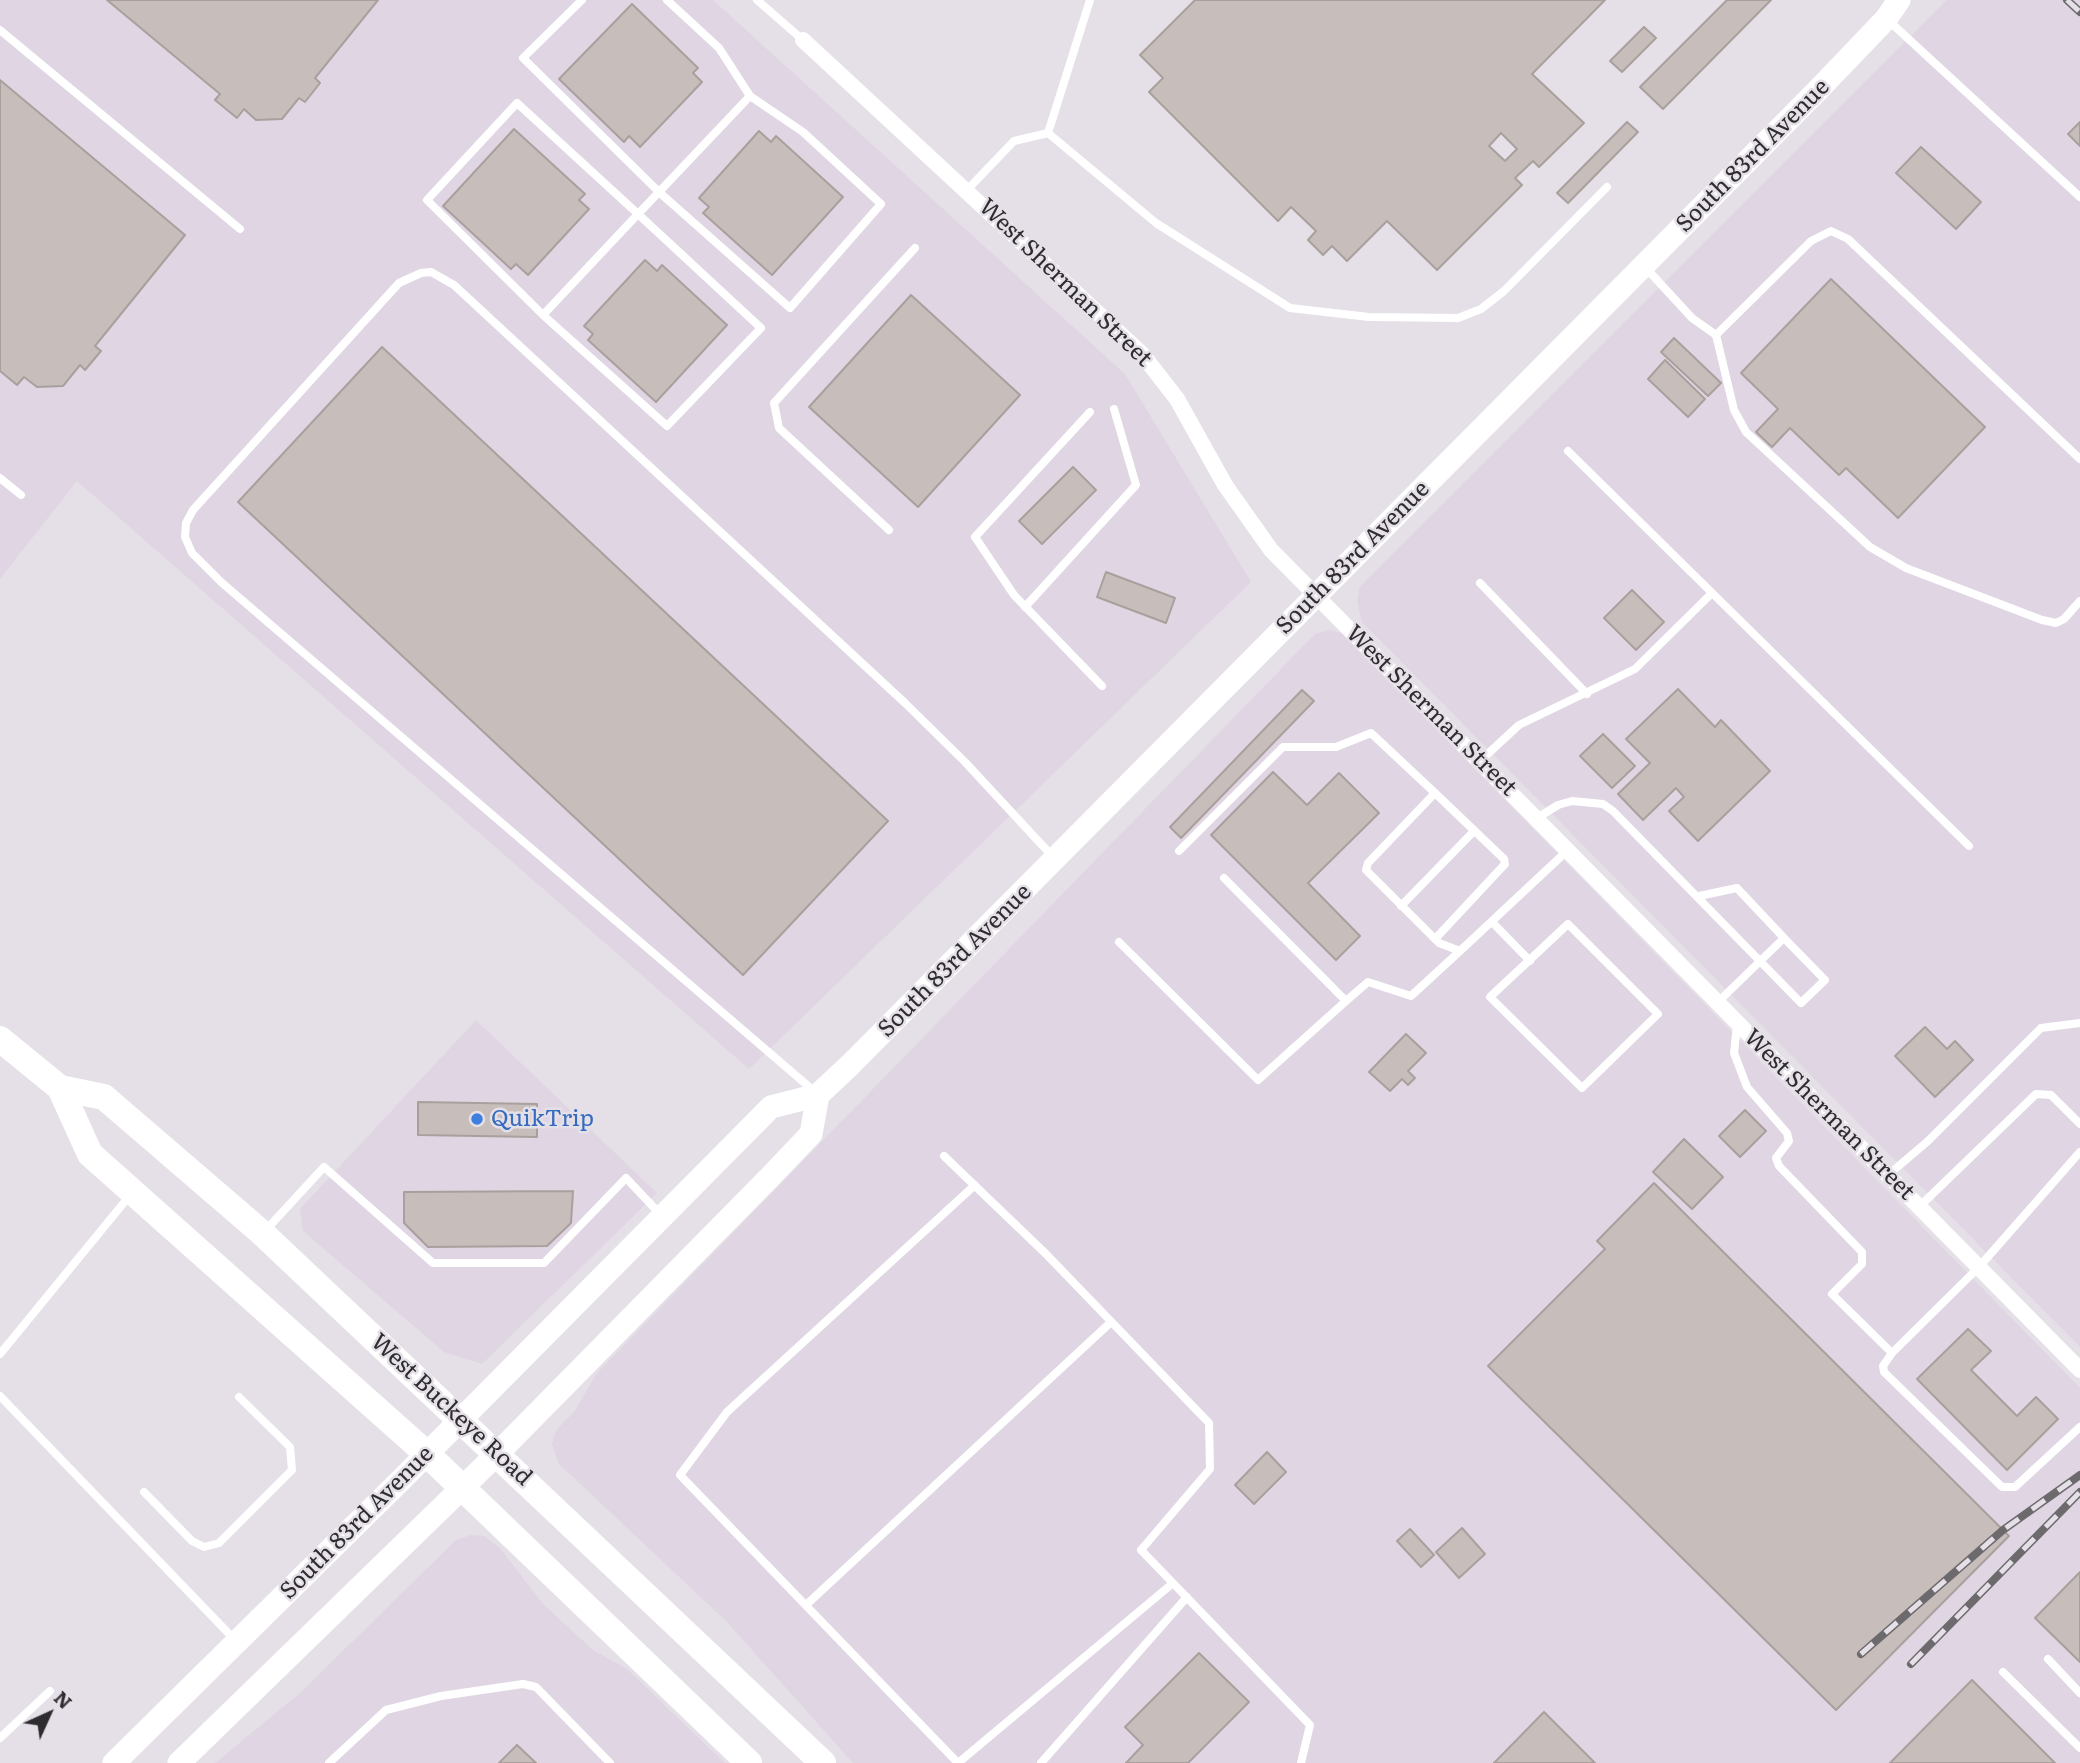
<!DOCTYPE html>
<html>
<head>
<meta charset="utf-8">
<style>
	body { margin:0 }
	#map { position:relative; width:2080px; height:1763px; overflow:hidden; background:#e5e0e7; font-family:Literata,serif }
	canvas { display:block }
	.north { position:absolute; left:14px; top:1679px; width:70px; height:70px; -webkit-text-stroke:5px #e5e0e7; paint-order:stroke; rotate:45deg; font-size:19px; font-weight:700; line-height:28px; text-align:center; color:#2e2c2f }
	.north::after { content:''; display:block; margin:auto; width:24px; height:32px; background:#2e2c2f; clip-path:polygon(50% 0,100% 100%,50% 72%,0 100%) }
</style>
</head>
<body>
<div id="map">
<canvas width="2080" height="1763"></canvas>
<div class="north">N</div>
</div>
<script>
const c = document.querySelector('canvas').getContext('2d');
c.lineJoin = 'round';
function fillPath(path, color) {
  c.fillStyle = color;
  c.fill(path, 'evenodd');
}
function toPath(rows) {
  const path = new Path2D();
  for (const r of rows) {
    path.moveTo(r[0], r[1]);
    for (let i = 2; i < r.length; i += 2) path.lineTo(r[i], r[i + 1]);
  }
  return path;
}
function stroke(path, color, width, dash) {
  c.strokeStyle = color;
  c.lineWidth = width;
  c.lineCap = dash ? 'butt' : 'round';
  c.setLineDash(dash || []);
  c.stroke(path);
}
function label(font, color, halo, rows, align = 'center') {
  c.font = font + ' Literata,serif';
  c.lineWidth = 5;
  c.setLineDash([]);
  c.textBaseline = 'middle';
  c.strokeStyle = halo;
  c.fillStyle = color;
  for (const [text, x, y, turn = 0] of rows) {
    c.save();
    c.translate(x, y);
    c.rotate((+turn || 0) * Math.PI / 180);
    c.textAlign = isNaN(turn) ? turn : align;
    if (halo) c.strokeText(text, 0, 0);
    c.fillText(text, 0, 0);
    c.restore();
  }
}
fillPath(toPath([
	[0,0,713,0,1125,374,1251,582,749,1069,77,481,0,579],
	[1947,0,2080,0,2080,1347,1362,622,1357,601,1360,586],
	[1329,630,1342,633,2080,1388,2080,1763,853,1763,727,1622,558,1463,552,1444,556,1430,575,1411,597,1373,1315,634],
	[476,1020,657,1193,482,1364,444,1352,303,1231,300,1209],
	[471,1535,484,1536,499,1547,543,1604,593,1650,627,1669,725,1763,215,1763,300,1693,456,1540]
]), '#e0d5e3');
const building = toPath([
	[107,0,378,0,315,78,320,83,305,102,299,98,282,119,256,120,244,109,237,118,215,100,220,94,107,0],
	[1195,0,1605,0,1532,74,1584,123,1539,167,1533,161,1515,178,1522,185,1437,270,1387,221,1347,261,1332,246,1323,255,1308,240,1316,231,1291,207,1278,221,1149,92,1163,78,1140,55,1195,0],
	[1501,133,1517,149,1505,161,1489,146,1501,133],
	[1727,0,1771,0,1663,109,1640,87,1727,0],
	[632,4,698,68,693,73,702,82,640,147,629,136,624,142,559,79,632,4],
	[1644,27,1656,38,1622,72,1610,61,1644,27],
	[0,80,185,235,95,346,101,351,85,370,80,365,63,386,37,387,24,377,17,385,0,371,0,80],
	[1627,122,1638,132,1568,203,1557,193,1627,122],
	[2080,122,2080,146,2068,134,2080,122],
	[514,129,585,194,579,200,589,209,528,275,516,264,511,269,443,206,514,129],
	[759,131,771,142,776,136,843,197,772,275,703,213,709,207,699,198,759,131],
	[1921,147,1981,202,1956,229,1896,173,1921,147],
	[645,260,657,271,662,265,727,325,656,402,588,340,593,334,584,326,645,260],
	[1831,279,1985,427,1898,518,1846,468,1839,475,1790,428,1772,447,1756,432,1778,409,1741,373,1831,279],
	[911,295,1020,395,918,507,809,407,911,295],
	[1674,338,1721,383,1708,396,1661,352,1674,338],
	[382,347,888,821,743,975,238,502,382,347],
	[1665,360,1705,399,1688,417,1648,379,1665,360],
	[1073,467,1096,490,1042,544,1019,521,1073,467],
	[1106,572,1175,598,1166,623,1097,597,1106,572],
	[1632,590,1664,622,1636,650,1604,618,1632,590],
	[1678,689,1715,727,1721,720,1770,771,1698,841,1669,811,1684,797,1676,788,1643,820,1618,794,1650,763,1626,739,1678,689],
	[1302,690,1314,701,1181,838,1170,827,1302,690],
	[1603,734,1635,766,1612,788,1580,756,1603,734],
	[1273,772,1307,805,1339,773,1379,813,1308,883,1360,936,1336,960,1211,835,1273,772],
	[1925,1027,1947,1049,1955,1041,1973,1060,1935,1097,1895,1056,1925,1027],
	[1406,1034,1426,1053,1408,1071,1415,1078,1408,1085,1402,1079,1390,1091,1369,1072,1406,1034],
	[418,1102,537,1104,537,1137,418,1135,418,1102],
	[1745,1110,1766,1131,1740,1157,1719,1136,1745,1110],
	[1684,1139,1723,1177,1692,1209,1653,1172,1684,1139],
	[1654,1183,2009,1536,1836,1710,1488,1366,1605,1249,1597,1241,1654,1183],
	[573,1191,571,1223,547,1246,428,1247,404,1223,404,1192,573,1191],
	[1968,1329,1991,1351,1971,1370,2017,1416,2036,1397,2058,1419,2007,1470,1917,1379,1968,1329],
	[1267,1452,1286,1472,1254,1504,1235,1485,1267,1452],
	[1462,1528,1485,1554,1459,1578,1436,1552,1462,1528],
	[1410,1529,1434,1555,1421,1567,1397,1541,1410,1529],
	[2080,1572,2080,1662,2035,1618,2080,1572],
	[1199,1653,1249,1702,1188,1763,1126,1763,1143,1745,1125,1727,1199,1653],
	[1972,1680,2055,1763,1890,1763,1972,1680],
	[1544,1712,1595,1763,1494,1763,1544,1712],
	[517,1745,536,1763,499,1763,517,1745]
]);
fillPath(building, '#c7bebb');
stroke(building, '#a9a09d', 2);
stroke(toPath([
	[582,0,523,58,659,192,790,308,881,204,803,132,750,96,719,48,667,0],
	[757,0,803,40],
	[1889,21,2080,197],
	[0,30,240,229],
	[1048,133,1090,0],
	[967,190,1014,141,1048,133,1156,223,1290,308,1369,317,1458,318,1481,309,1504,291,1607,187],
	[1646,268,1692,318,1716,335],
	[543,315,667,426,761,328,638,214,517,103,427,200,543,315,638,214,659,192,750,96],
	[1716,335,1734,410,1746,432,1870,547,1906,568,2042,620,2056,623,2064,619,2080,601],
	[1716,335,1811,241,1831,231,1848,239,2080,459],
	[1090,412,975,537,1014,595,1102,686],
	[1568,451,1969,846],
	[0,478,21,495],
	[889,530,779,428,774,403,915,248],
	[1480,583,1587,694],
	[1025,607,1136,485,1114,409],
	[1480,761,1519,725,1635,669,1712,593],
	[1537,818,1558,805,1572,801,1603,804,1613,811,1801,1003,1825,980,1784,938],
	[1179,851,1283,747,1336,747,1371,733,1435,793,1368,863,1366,870,1439,943,1460,951,1568,850],
	[1224,878,1346,1001,1368,982,1411,996,1460,951],
	[1699,896,1737,888,1784,938,1718,1002],
	[1401,906,1474,831],
	[1492,922,1530,961],
	[1568,924,1658,1014,1582,1088,1490,997,1568,924],
	[1435,939,1505,864,1504,859,1435,793],
	[1119,942,1258,1080,1346,1001],
	[1737,1025,1734,1053,1747,1087,1787,1133,1789,1141,1776,1158,1779,1166,1862,1252,1862,1264,1832,1294,1892,1353,1979,1267,2080,1152],
	[814,1091,221,582,192,553,185,537,186,523,193,510,399,283,421,273,431,272,454,285,905,703,965,762,1054,858],
	[944,1156,1046,1254,1209,1423,1210,1469,1141,1550,1310,1725,1301,1763],
	[1888,1175,1928,1141,2041,1028,2080,1023],
	[975,1185,727,1412,680,1475,958,1763,1173,1583],
	[1919,1207,2036,1094,2051,1095,2080,1124],
	[265,1231,324,1167,433,1263,544,1263,626,1178,661,1215],
	[1892,1353,1883,1366,1884,1372,2002,1487,2015,1487,2080,1427],
	[0,1354,131,1194],
	[0,1396,235,1640],
	[144,1492,192,1541,204,1547,219,1543,292,1470,290,1447,239,1397],
	[806,1605,1111,1322],
	[2048,1659,2080,1693],
	[2003,1672,2080,1748],
	[0,1738,50,1691],
	[329,1763,386,1710,441,1696,523,1684,536,1687,610,1763],
	[1041,1763,1187,1597]
]), '#fff', 8);
stroke(toPath([
	[803,40,1142,354,1177,399,1225,485,1271,550,2080,1370]
]), '#fff', 16);
stroke(toPath([
	[114,1763,402,1479,771,1107,818,1095,850,1065,1817,91,1886,19,1899,0],
	[179,1763,497,1454,769,1178,811,1134,818,1095]
]), '#fff', 23);
stroke(toPath([
	[0,1039,60,1088,90,1154,427,1454,749,1763],
	[60,1088,104,1097,262,1233,823,1763]
]), '#fff', 26);
const rail = toPath([
	[2067,0,2080,12],
	[1861,1654,2003,1530,2080,1475],
	[1911,1664,2080,1492]
]);
stroke(rail, '#6d6a6e', 8);
stroke(rail, '#e5e0e7', 5, [16]);
for (const [x, y, r, color] of [
	[477,1119,7,"#3f7fe0"]
]) {
  const dot = new Path2D();
  dot.arc(x, y, r, 0, 2 * Math.PI);
  c.fillStyle = color;
  c.fill(dot);
  stroke(dot, '#e5e0e7', 2.5);
}
label('23px', '#2e2c2f', '#e5e0e7', [
	["South 83rd Avenue",1753,156,-45],
	["West Sherman Street",1065,283,44],
	["South 83rd Avenue",1353,558,-45],
	["West Sherman Street",1431,711,45],
	["South 83rd Avenue",955,961,-45],
	["West Sherman Street",1829,1115,45],
	["West Buckeye Road",451,1410,43],
	["South 83rd Avenue",357,1523,-45]
]);
label('23px', '#366cbe', '#e5e0e7', [
	["QuikTrip",491,1119]
], 'left');
</script>
</body>
</html>
